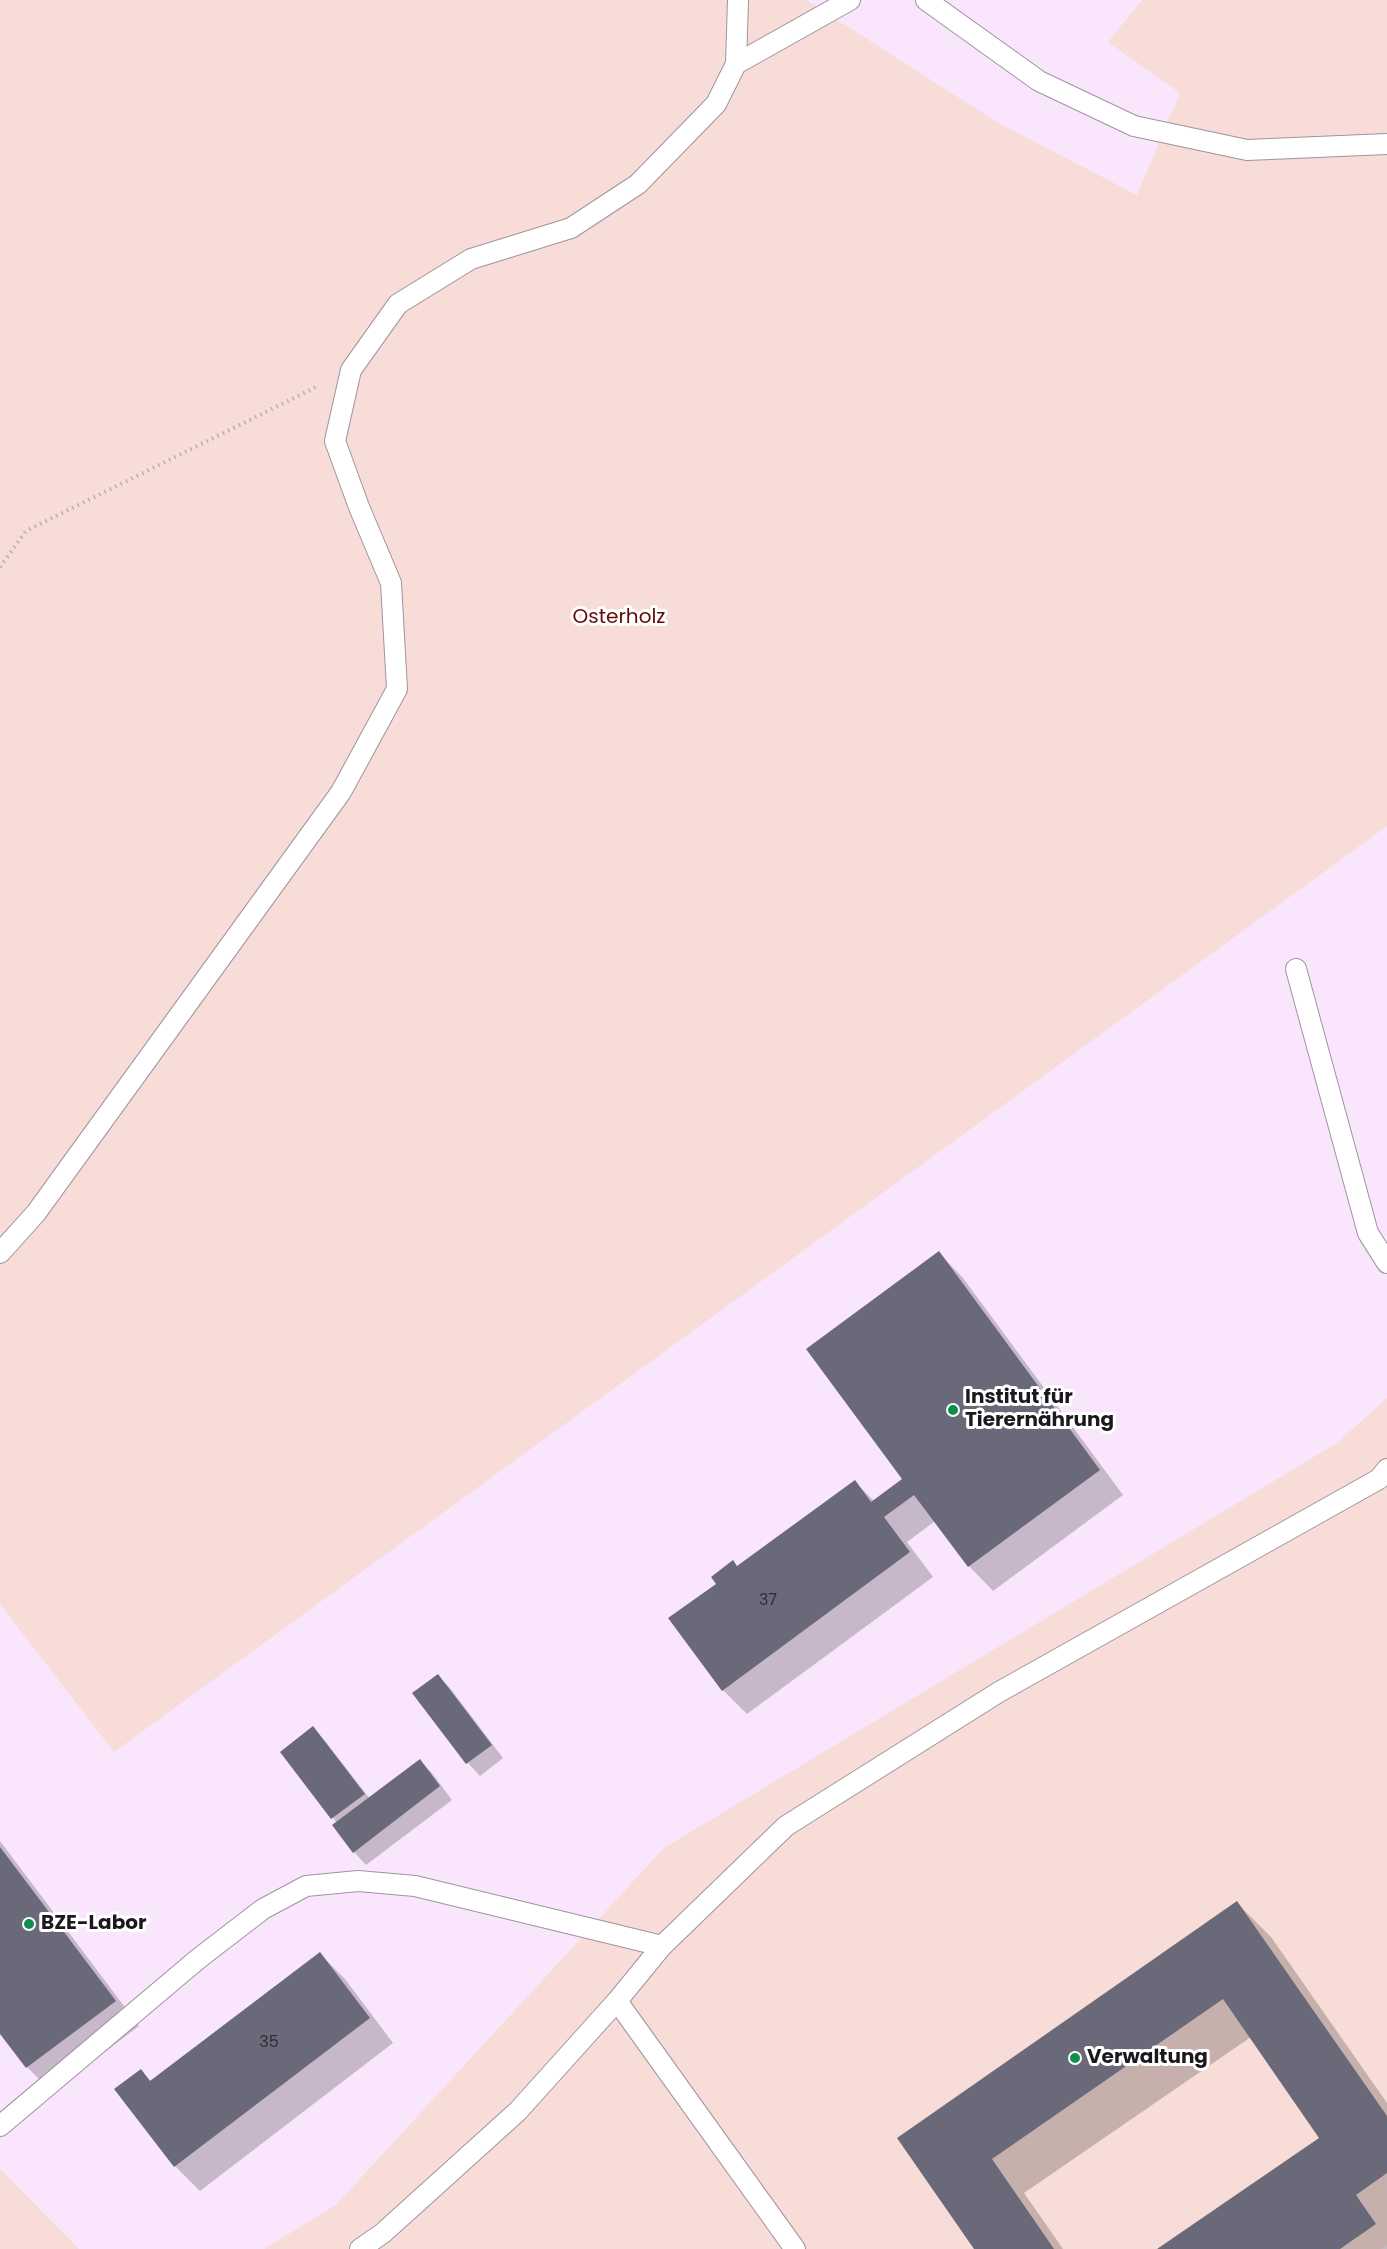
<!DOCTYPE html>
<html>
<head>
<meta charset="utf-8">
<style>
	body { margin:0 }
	canvas { display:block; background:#fdf3ff }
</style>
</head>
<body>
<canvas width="1387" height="2249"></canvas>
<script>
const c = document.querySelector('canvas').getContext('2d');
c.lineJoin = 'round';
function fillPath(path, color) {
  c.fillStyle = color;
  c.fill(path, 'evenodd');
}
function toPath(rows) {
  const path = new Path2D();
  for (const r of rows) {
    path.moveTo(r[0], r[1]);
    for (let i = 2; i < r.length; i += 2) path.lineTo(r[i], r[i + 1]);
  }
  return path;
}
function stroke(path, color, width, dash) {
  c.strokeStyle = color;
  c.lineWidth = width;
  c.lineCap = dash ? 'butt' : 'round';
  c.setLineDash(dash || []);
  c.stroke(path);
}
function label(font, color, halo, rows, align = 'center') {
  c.font = font + ' Poppins,sans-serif';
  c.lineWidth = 6;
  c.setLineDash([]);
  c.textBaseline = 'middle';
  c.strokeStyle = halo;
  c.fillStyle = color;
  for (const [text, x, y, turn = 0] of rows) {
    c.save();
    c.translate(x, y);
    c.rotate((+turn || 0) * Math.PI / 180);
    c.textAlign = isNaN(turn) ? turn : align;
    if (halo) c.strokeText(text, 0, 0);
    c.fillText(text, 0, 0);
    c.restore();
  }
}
fillPath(toPath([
	[0,0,1387,0,1387,2249,0,2249]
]), '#f9e6fc');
fillPath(toPath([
	[0,0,806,0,1000,124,1137,195,1180,93,1108,42,1142,0,1387,0,1387,826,114,1752,0,1604],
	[1387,1398,1387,2245,1381,2249,264,2249,336,2205,664,1848,1337,1443],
	[0,2169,79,2249,0,2249]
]), '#f7dcd8');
fillPath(toPath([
	[939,1253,963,1278,1123,1495,993,1591,969,1566,935,1521,907,1542,933,1577,747,1714,723,1690,738,1567,855,1482,874,1501,904,1480],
	[438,1676,450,1688,503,1758,480,1776,468,1763,415,1694],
	[313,1728,325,1741,370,1799,420,1761,432,1773,452,1800,366,1865,354,1852,337,1823,282,1752],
	[0,1841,139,2026,52,2092,27,2067,0,2031],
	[1237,1903,1271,1937,1387,2103,1387,2249,1160,2249,1321,2138,1251,2037,1024,2193,1063,2249,976,2249,899,2138],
	[320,1954,345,1979,393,2043,200,2191,175,2166,116,2089,141,2071,152,2082]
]), '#0003');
fillPath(toPath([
	[939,1251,1100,1470,968,1567,914,1495,884,1517,910,1552,722,1691,668,1618,716,1584,711,1577,733,1560,737,1566,855,1480,871,1502,902,1479,806,1349],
	[438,1674,492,1745,466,1764,412,1693],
	[313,1726,365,1794,331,1819,280,1752],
	[420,1759,440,1786,353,1853,332,1825],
	[0,1847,116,2001,26,2068,0,2034],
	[1237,1901,1387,2116,1387,2173,1356,2195,1376,2224,1340,2249,1157,2249,1319,2138,1223,1999,992,2159,1054,2249,974,2249,897,2138],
	[320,1952,370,2018,174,2167,114,2089,141,2069,150,2081]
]), '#6a6979');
const lane = toPath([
	[738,0,736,64,850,0],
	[926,0,1039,81,1134,126,1247,150,1387,144],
	[1296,969,1368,1233,1387,1263],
	[0,1253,36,1213,341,792,397,689,391,583,359,507,335,441,351,370,398,304,471,259,571,228,638,184,716,104,736,64],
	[617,2001,795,2249],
	[0,2126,198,1959,263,1909,306,1886,358,1881,415,1886,662,1946],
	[360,2249,383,2233,518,2111,617,2001,662,1946,786,1826,999,1692,1379,1479,1387,1469]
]);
stroke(lane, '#a093a2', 22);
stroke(toPath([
	[0,567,26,531,318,386]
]), '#b5adb7', 4, [1.5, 4.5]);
stroke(lane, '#fff', 20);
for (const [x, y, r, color] of [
	[953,1410,6,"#0e904d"],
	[29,1924,6,"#0e904d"],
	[1075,2058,6,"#0e904d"]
]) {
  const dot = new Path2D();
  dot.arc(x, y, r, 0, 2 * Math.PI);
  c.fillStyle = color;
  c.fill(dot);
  stroke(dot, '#fff', 2);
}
label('16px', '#302c35', null, [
	["37",768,1601],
	["35",269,2043]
]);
label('20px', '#610a06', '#fff', [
	["Osterholz",619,618]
]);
label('bold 20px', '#1d181e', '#fff', [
	["Institut für",965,1398],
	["Tierernährung",965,1421],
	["BZE-Labor",41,1924],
	["Verwaltung",1087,2058]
], 'left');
</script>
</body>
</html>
